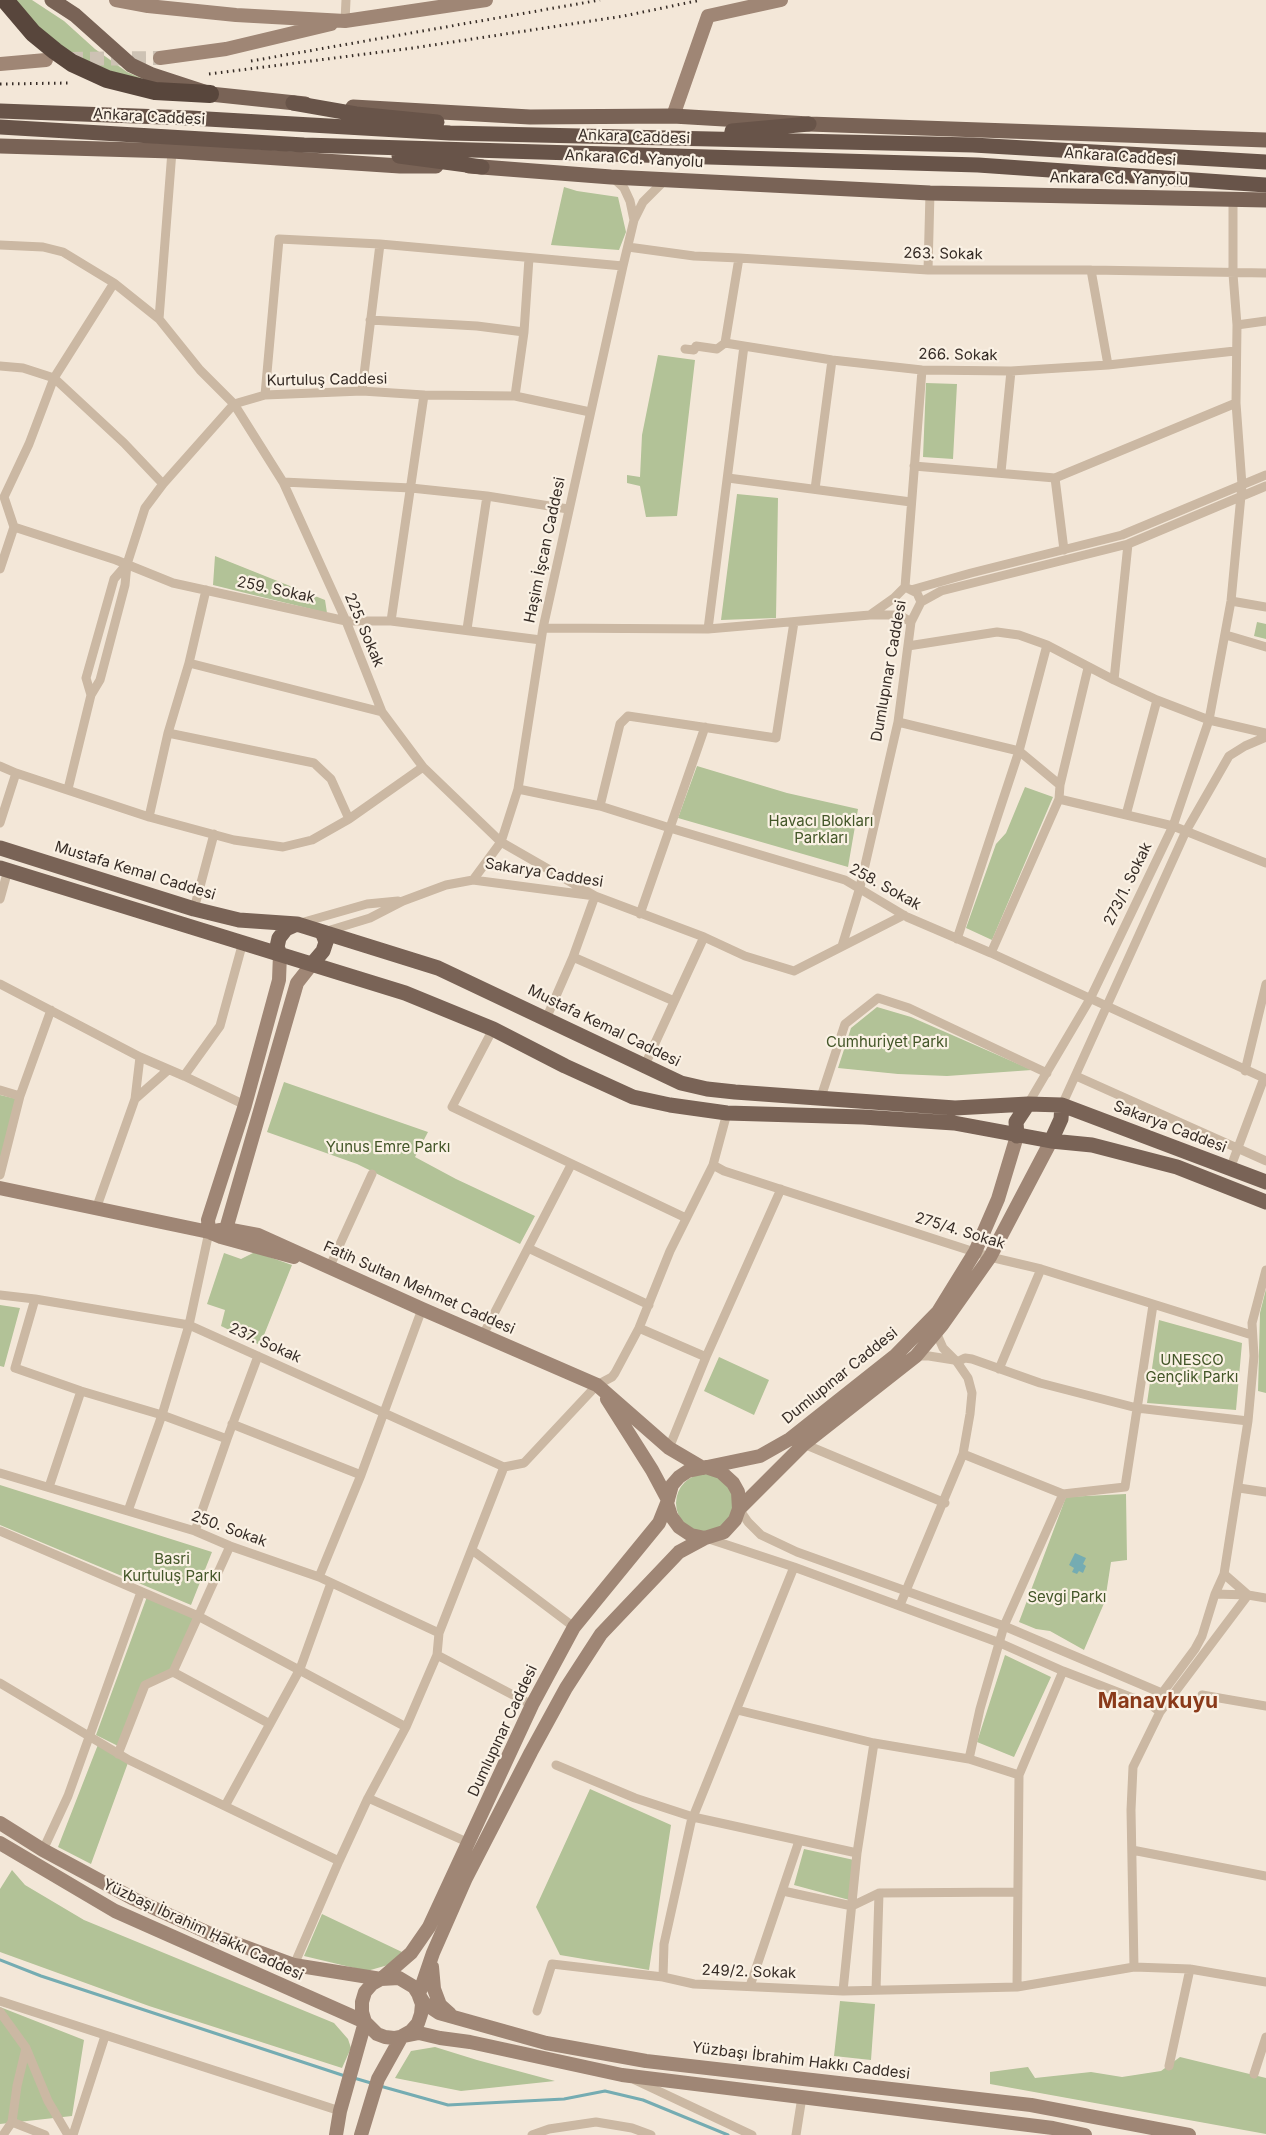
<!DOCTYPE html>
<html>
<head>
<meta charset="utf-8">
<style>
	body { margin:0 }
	canvas { display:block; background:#f3e7d8 }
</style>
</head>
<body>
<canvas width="1266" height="2135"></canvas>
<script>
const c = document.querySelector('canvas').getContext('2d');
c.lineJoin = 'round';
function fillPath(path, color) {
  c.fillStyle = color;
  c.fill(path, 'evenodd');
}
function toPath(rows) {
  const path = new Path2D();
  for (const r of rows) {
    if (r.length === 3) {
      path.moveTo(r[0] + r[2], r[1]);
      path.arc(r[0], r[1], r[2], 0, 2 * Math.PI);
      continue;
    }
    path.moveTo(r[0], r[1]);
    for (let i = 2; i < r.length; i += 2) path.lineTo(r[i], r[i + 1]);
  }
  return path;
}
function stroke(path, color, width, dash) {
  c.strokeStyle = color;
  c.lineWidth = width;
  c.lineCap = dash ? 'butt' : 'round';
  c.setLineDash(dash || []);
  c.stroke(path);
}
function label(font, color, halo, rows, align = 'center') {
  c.font = font + ' Inter,sans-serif';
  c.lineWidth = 4.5;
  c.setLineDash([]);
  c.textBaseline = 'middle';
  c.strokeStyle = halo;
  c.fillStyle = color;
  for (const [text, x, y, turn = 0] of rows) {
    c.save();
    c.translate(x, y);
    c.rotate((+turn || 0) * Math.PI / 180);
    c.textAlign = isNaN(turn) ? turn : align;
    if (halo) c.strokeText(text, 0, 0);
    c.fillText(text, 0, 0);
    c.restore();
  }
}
fillPath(toPath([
	[12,0,32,0,64,21,95,49,127,72,150,82,73,61],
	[564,187,577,191,618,197,626,232,619,250,551,245],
	[658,355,695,360,677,516,646,517,640,486,627,483,627,475,640,477,642,435],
	[926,383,957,384,953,459,923,457],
	[737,494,778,498,776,618,721,620],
	[215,556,325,600,327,613,213,585],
	[1257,622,1266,624,1266,639,1254,636],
	[697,766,787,793,858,809,848,867,678,818],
	[1025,787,1053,797,992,940,966,928,996,844,1006,833],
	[877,1007,911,1017,1032,1070,947,1076,898,1074,838,1068,851,1028],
	[284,1082,428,1132,415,1157,456,1179,535,1216,520,1244,357,1164,267,1132],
	[0,1095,17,1099,0,1159],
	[255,1252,292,1265,260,1345,221,1326,225,1310,207,1304,224,1253,241,1259],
	[1266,1289,1266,1393,1258,1391,1260,1313],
	[0,1305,20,1308,4,1367,0,1366],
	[1159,1320,1242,1343,1236,1410,1147,1403],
	[719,1357,769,1380,754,1415,704,1391],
	[705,1503,29],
	[0,1485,212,1552,191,1605,0,1525],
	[1126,1494,1127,1560,1111,1562,1105,1601,1084,1650,1050,1631,1036,1629,1019,1622,1066,1497],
	[148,1594,198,1616,173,1672,145,1685,120,1747,96,1735],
	[1005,1655,1051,1677,1014,1757,977,1742],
	[99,1742,129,1760,91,1864,58,1847],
	[590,1789,671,1825,649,1970,560,1955,536,1907],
	[804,1849,854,1860,853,1901,794,1885],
	[12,1870,25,1885,84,1920,334,2023,348,2039,351,2048,342,2068,149,2006,0,1952,0,1889],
	[322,1914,402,1952,388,1965,367,1971,304,1956],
	[840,2001,875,2004,871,2060,834,2056],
	[0,2007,84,2040,72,2116,0,2124],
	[435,2047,477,2060,555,2081,461,2091,395,2078,411,2051],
	[1180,2057,1266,2078,1266,2134,990,2084,990,2072,1028,2067,1035,2078,1091,2072,1122,2077,1161,2071]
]), '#b2c297');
fillPath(toPath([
	[1075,1553,1086,1558,1083,1564,1086,1566,1083,1573,1079,1571,1077,1574,1072,1572,1074,1568,1069,1565]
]), '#75acb2');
stroke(toPath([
	[0,1960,41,1976,345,2076],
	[354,2078,371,2083],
	[380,2086,448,2105,564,2099,605,2091,643,2100,728,2135]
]), '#75acb2', 3);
stroke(toPath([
	[69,59,160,58]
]), '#cdc2b4', 14, [14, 7]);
stroke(toPath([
	[345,21,346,0],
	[613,178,624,188,630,201,634,220],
	[0,245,43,247,63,252,114,283,159,319,200,370,234,404,283,482,346,621,382,712,423,767,501,842,595,896,573,957,546,1019],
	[628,247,694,256,739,258],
	[928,270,930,193],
	[1091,270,1108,365],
	[159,319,172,151],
	[370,320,477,326,524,332],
	[1237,325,1266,321],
	[725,343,739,258,928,270,1091,270,1266,273],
	[685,349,694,350,696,346,717,349,725,343,832,360,922,370,1011,371,1108,365,1235,351],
	[0,366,23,368,54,378,124,443,163,484],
	[362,391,380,244,623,266],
	[265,395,279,239,380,244],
	[515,396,524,332,529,258],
	[234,404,265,395,362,391,424,395,515,396,590,412],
	[914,466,1055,478,1236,403],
	[1001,472,1011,371],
	[728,478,911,502],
	[1055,478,1064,550],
	[283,482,411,488,487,496,568,509],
	[815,489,832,360],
	[4,497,29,444,54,378,114,283],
	[14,527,116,560,173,583,346,621,391,621,541,640],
	[0,569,14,527,4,497],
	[911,590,971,573,1122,535,1266,475],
	[1231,601,1266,607],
	[921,602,941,591,1128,544,1266,486],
	[870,615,894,598,905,587],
	[391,621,424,395],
	[543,628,708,629,870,615,899,615,911,622],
	[467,629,487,496],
	[708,629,744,346],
	[1226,635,1266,647],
	[908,646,997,632,1019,635,1047,645,1114,680,1157,700,1209,720,1266,733],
	[189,663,382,712],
	[1114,680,1128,544],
	[91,695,86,678,114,579,127,564],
	[898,722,1019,751,1060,785,1059,799,1173,826,1266,863],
	[168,733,314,763,331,779,349,819],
	[0,766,16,773,0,823],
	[16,773,149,817,234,840,283,847,312,840,349,819,423,767],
	[1060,785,1088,668],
	[68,789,91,695,100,680,125,585,127,564,145,508,163,484,234,404],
	[518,789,600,806,670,828,845,880,907,917,991,953,1266,1079],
	[600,806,620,724,628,716,776,738,794,622],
	[1126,815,1157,700],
	[149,817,168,733,189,663,206,590],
	[473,880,501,842,518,789,543,628,623,266,634,220,643,202,665,180],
	[0,899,8,870],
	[194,909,214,834],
	[640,914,705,727],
	[297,924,367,904,398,901],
	[324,932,370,918,403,901,446,885,473,880,595,896,704,937,745,956,794,971,904,915],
	[957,939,1019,751,1047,645],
	[842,946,860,887,898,722,911,622,921,602,917,593,905,587,922,370],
	[991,953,1059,799],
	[573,957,674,1001],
	[0,984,140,1057,184,1076,245,1105],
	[493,1029,452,1107,686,1218],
	[644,1067,704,937],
	[1245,1071,1266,984],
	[184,1076,220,1026,243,942],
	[1076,1076,1266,1161],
	[0,1090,20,1096],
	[821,1097,845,1024,878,998,909,1008,1047,1073],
	[135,1099,140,1057],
	[1028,1104,1090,999,1173,826,1209,720,1231,601,1242,485,1236,403,1237,325,1233,274,1233,200],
	[1062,1105,1186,831,1229,756,1245,746,1266,737],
	[727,1113,713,1165,724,1171,990,1257,1041,1269,1252,1335],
	[1230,1169,1264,1078],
	[0,1175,20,1096,51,1010],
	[96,1209,135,1099,168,1070],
	[528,1248,649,1305],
	[330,1266,372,1174],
	[0,1295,35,1299,189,1325,504,1467],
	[35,1299,15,1368,81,1391,162,1415,227,1439,195,1531],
	[639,1328,706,1357],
	[483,1335,571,1165],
	[916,1356,929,1356,954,1360],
	[957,1362,965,1358,972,1359,1040,1383,1137,1408,1248,1421],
	[999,1369,1041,1269],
	[232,1424,361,1475],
	[227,1439,258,1356],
	[804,1444,945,1503],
	[669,1448,706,1357,781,1189],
	[963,1454,1063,1494,1004,1626,980,1709,969,1759],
	[0,1473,195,1531,230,1546,319,1577,439,1633],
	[49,1487,81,1391],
	[1239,1488,1266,1492],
	[1063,1494,1125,1487,1153,1305],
	[739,1509,748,1522,761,1535,797,1552,1004,1626,1171,1697],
	[128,1511,162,1415,189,1325,209,1232],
	[0,1531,198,1616,406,1727],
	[706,1538,794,1567,1000,1643,1063,1671,1151,1705,1160,1712],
	[472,1550,574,1627],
	[794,1567,691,1822,664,1944,663,1977,694,1984,843,1991,1017,1987,1134,1967,1190,1969,1266,1982],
	[1224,1574,1248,1595],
	[319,1577,361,1475,422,1309],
	[1215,1594,1248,1595,1266,1598],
	[900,1605,963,1454,970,1414,972,1393,968,1378,957,1362,943,1348,936,1332],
	[173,1672,270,1724],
	[0,1683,129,1760,339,1861],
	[1202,1695,1266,1706],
	[532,1705,437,1655,439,1633,504,1467,524,1463,597,1385,612,1377,615,1373,639,1328,670,1251,713,1165],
	[737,1710,874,1743,969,1759,1019,1775],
	[1160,1712,1163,1692,1195,1649,1202,1636,1215,1594,1224,1574,1248,1421,1254,1356,1252,1323,1266,1270],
	[118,1754,145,1685,173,1672,230,1546],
	[556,1765,635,1798,693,1817,857,1853],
	[368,1798,467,1842],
	[225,1806,300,1669,331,1583],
	[43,1850,68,1796,141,1592],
	[1132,1850,1266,1876],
	[783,1891,852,1906,879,1893,1016,1892],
	[294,1965,339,1861,368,1798,406,1727,437,1655],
	[1134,1967,1131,1810,1133,1767,1160,1712,1248,1595],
	[750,1986,799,1841],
	[1017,1987,1019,1775,1063,1671],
	[876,1990,879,1893],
	[843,1991,857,1853,874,1743],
	[0,2001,340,2111],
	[537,2011,552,1964,663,1977],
	[0,2012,26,2048,48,2101,68,2135],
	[1169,2066,1190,1969],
	[1254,2074,1266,2037],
	[635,2080,752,2135],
	[12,2122,17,2086,26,2048],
	[3,2135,12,2122,45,2135],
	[73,2135,105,2036],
	[532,2135,549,2129,596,2122,632,2128,651,2135],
	[796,2135,802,2097]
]), '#cbb8a3', 9);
stroke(toPath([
	[116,0,148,6,236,15,345,21,486,0],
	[160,58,226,49,331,24],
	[0,64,46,60],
	[673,116,708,16,781,0],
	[0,1188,209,1232,221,1237,294,1257],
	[226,1229,297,983,312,964],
	[209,1232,226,1229,258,1235,422,1309,597,1385,669,1448,703,1468],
	[209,1232,208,1220,245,1105,279,980,280,954],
	[607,1399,652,1470,668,1500],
	[739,1509,804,1444,916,1356,942,1325,990,1257,1051,1141],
	[705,1538,691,1535,679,1527,671,1516,667,1503,672,1485,679,1477,688,1471,760,1456,790,1439,896,1355,938,1312,975,1252,998,1199,1017,1136],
	[0,1823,43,1850,134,1899,213,1935,294,1965,381,1979],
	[0,1843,115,1911,365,2022],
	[432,1967,434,1989,440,2005,450,2014],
	[381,1979,411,1953,429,1927,532,1705,574,1627,659,1523,667,1503],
	[419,1994,433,1953,466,1878,531,1752,566,1688,601,1634,679,1552,705,1538,724,1532,735,1520,739,1509,738,1492,733,1483,721,1472,706,1467],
	[336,2135,340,2111,365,2022],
	[361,2135,378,2079,402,2036,411,2031,418,2023,421,2014,422,2004,419,1996],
	[1085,2135,1053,2128,622,2075,470,2042,440,2038,419,2033,394,2038,385,2037,377,2034,365,2022,362,2012,362,2002,365,1992,372,1984,381,1979,399,1978,414,1987,424,2003,439,2013,546,2043,646,2061,1031,2105,1189,2135]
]), '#9f8675', 14);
stroke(toPath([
	[52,0,75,15,131,65,152,75,210,94,305,104],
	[353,107,530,117,673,116,809,124,1266,140],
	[0,146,172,151,400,166,436,166],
	[469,166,611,177,930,193,1266,200],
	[0,848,194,909,239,920,297,924,438,968,681,1083,707,1089,735,1092,955,1108,1028,1104,1062,1105,1266,1182],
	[0,868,405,993,493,1029,565,1066,633,1097,670,1105,727,1113,863,1117,954,1123,1051,1141,1092,1145,1177,1167,1266,1202],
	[280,954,277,947,279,938,286,929,297,924],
	[312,964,323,951,326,942,322,932],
	[1017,1136,1016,1122,1028,1104],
	[1051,1141,1061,1119,1062,1105]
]), '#796356', 15);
stroke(toPath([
	[293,103,356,114,437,122],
	[0,111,190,118,450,133,973,145,1266,162],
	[0,127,304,145,978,165,1266,185],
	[732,131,809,124],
	[399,156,482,167]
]), '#685449', 15);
stroke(toPath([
	[5,0,33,33,55,51,72,63,107,79,155,91,210,94]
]), '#58463c', 18);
stroke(toPath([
	[251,61,600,0],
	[209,74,413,48,624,16,701,0],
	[0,84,69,83]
]), '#362c26', 3, [1.5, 4.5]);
label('15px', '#362c26', '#faf1e4', [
	["Ankara Caddesi",149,117,3],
	["Ankara Caddesi",634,137,2],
	["Ankara Caddesi",1120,157,4],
	["Ankara Cd. Yanyolu",634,159,3],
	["Ankara Cd. Yanyolu",1119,179,1],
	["263. Sokak",943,254,1],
	["266. Sokak",958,355,1],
	["Kurtuluş Caddesi",327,380,-1],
	["Haşim İşcan Caddesi",545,550,-78],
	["259. Sokak",276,590,12],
	["225. Sokak",364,630,67],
	["Dumlupınar Caddesi",889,671,-80],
	["Mustafa Kemal Caddesi",135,871,17],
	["Sakarya Caddesi",544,873,9],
	["273/1. Sokak",1128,884,-64],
	["258. Sokak",885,887,29],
	["Mustafa Kemal Caddesi",604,1026,26],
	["Sakarya Caddesi",1170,1127,21],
	["275/4. Sokak",960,1231,17],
	["Fatih Sultan Mehmet Caddesi",419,1288,24],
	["237. Sokak",265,1343,24],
	["Dumlupınar Caddesi",840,1376,-39],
	["250. Sokak",229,1529,20],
	["Dumlupınar Caddesi",503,1731,-65],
	["Yüzbaşı İbrahim Hakkı Caddesi",203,1930,25],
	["249/2. Sokak",749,1972,2],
	["Yüzbaşı İbrahim Hakkı Caddesi",801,2061,7]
]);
label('15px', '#435628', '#faf1e4', [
	["Havacı Blokları",821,821],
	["Parkları",821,838],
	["Cumhuriyet Parkı",887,1042],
	["Yunus Emre Parkı",388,1147],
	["UNESCO",1192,1360],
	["Gençlik Parkı",1192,1377],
	["Basri",172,1559],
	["Kurtuluş Parkı",172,1576],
	["Sevgi Parkı",1067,1597]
]);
label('bold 21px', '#8a3a1a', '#faf1e4', [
	["Manavkuyu",1158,1702]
]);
</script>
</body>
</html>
